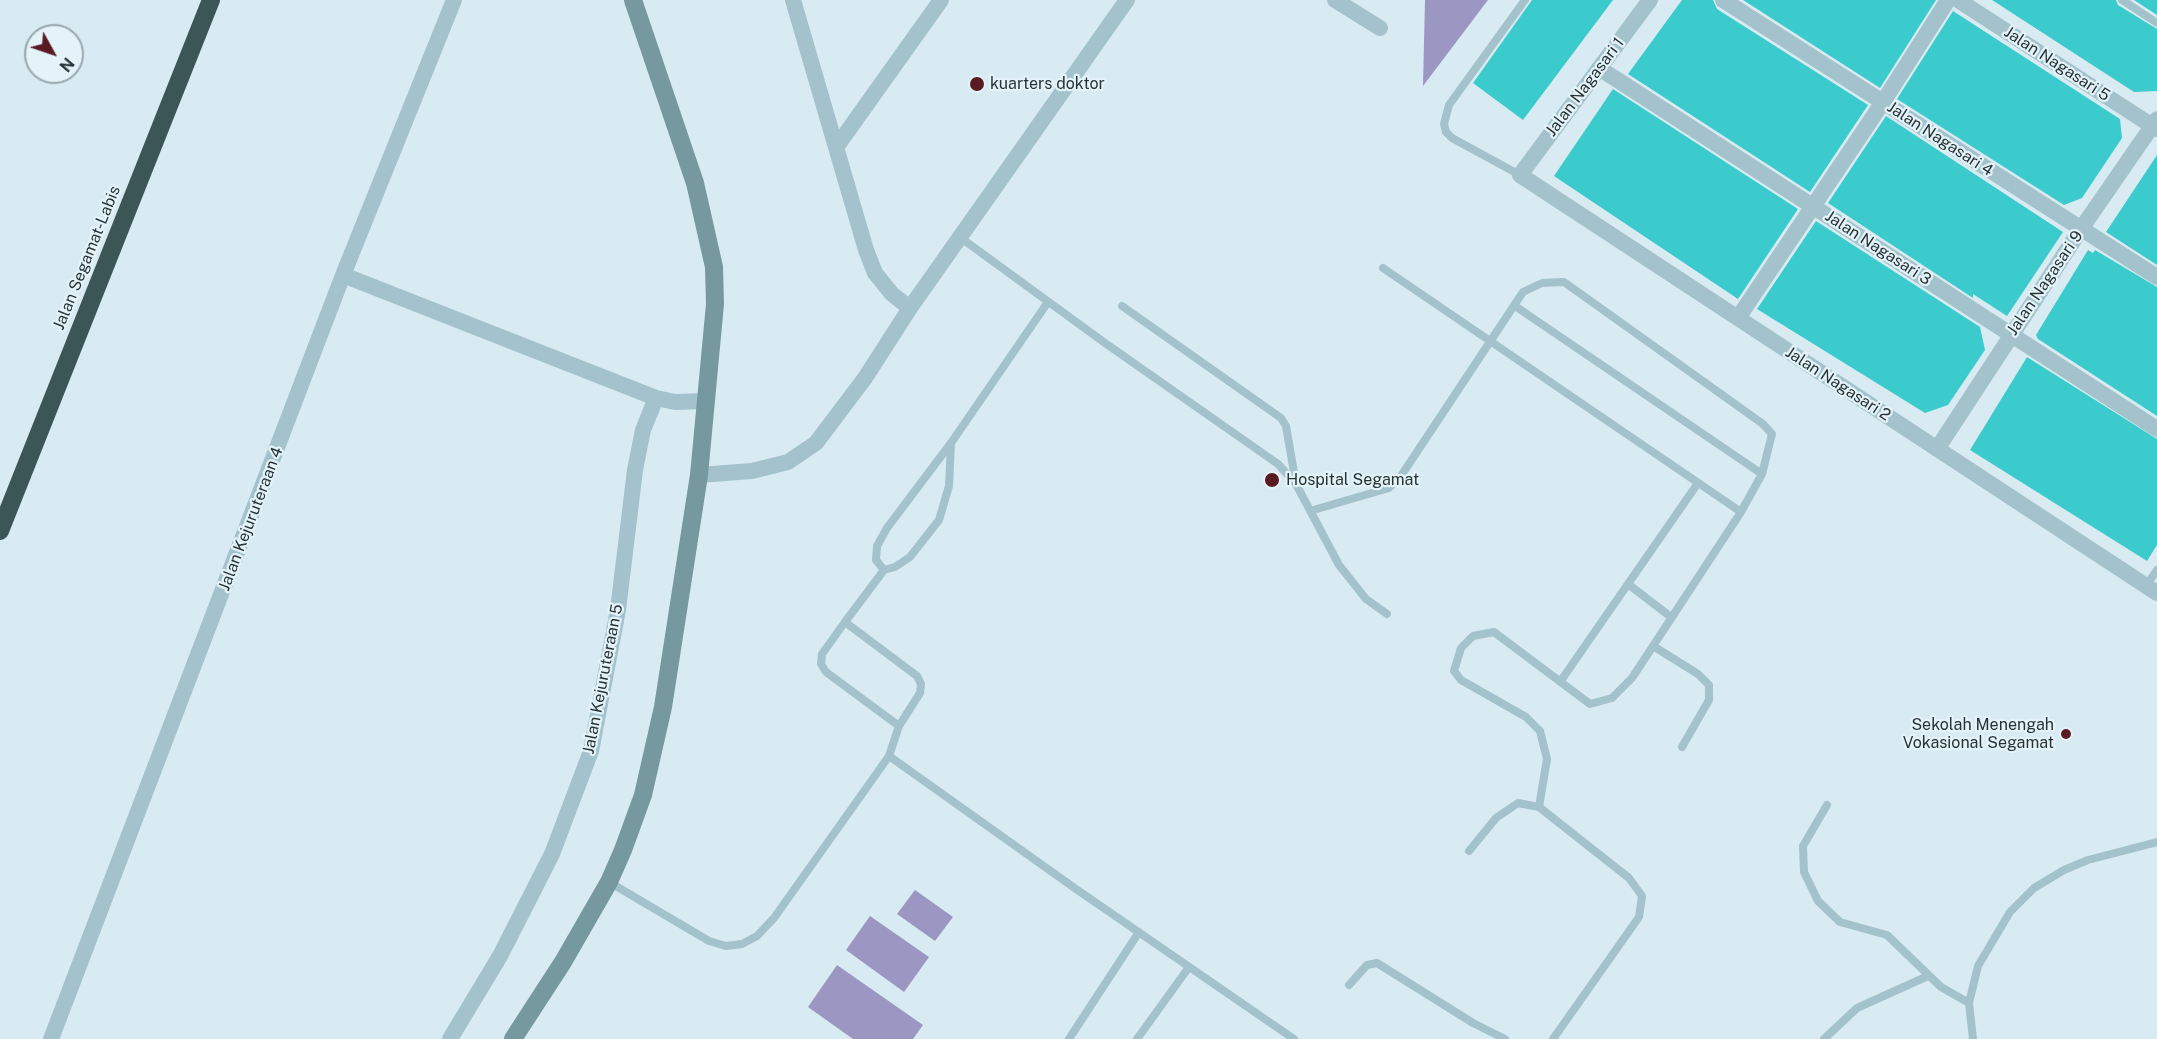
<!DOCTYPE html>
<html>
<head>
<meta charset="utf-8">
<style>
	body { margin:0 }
	#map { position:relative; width:2157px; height:1039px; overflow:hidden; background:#d8ebf2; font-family:"Public Sans",sans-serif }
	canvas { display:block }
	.north { position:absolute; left:24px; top:24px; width:60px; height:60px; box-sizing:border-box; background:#e4f3fa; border:2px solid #98a7ab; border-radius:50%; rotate:130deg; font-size:16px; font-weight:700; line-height:24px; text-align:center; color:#263435 }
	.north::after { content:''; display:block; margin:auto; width:21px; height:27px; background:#591a24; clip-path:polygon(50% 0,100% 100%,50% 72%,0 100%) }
</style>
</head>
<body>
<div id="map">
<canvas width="2157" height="1039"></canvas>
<div class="north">N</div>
</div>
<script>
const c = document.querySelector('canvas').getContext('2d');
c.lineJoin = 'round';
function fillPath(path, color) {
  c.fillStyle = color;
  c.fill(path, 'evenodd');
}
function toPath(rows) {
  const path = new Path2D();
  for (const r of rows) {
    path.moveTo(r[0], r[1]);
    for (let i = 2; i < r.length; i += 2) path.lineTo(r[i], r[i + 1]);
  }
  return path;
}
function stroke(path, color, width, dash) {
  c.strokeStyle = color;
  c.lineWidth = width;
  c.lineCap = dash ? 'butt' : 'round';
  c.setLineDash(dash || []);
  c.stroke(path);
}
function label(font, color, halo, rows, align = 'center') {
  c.font = font + ' "Public Sans",sans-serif';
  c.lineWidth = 4.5;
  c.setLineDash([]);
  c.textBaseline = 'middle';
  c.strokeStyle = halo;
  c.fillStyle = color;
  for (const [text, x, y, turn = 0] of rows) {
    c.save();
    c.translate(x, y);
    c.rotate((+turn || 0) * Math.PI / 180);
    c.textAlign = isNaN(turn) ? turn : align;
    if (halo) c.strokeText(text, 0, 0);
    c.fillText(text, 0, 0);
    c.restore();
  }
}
fillPath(toPath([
	[1425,0,1488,0,1423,86,1423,85],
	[915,890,953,917,935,941,897,914],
	[870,916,929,957,904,992,846,950],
	[837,965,923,1025,913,1039,853,1039,808,1007]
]), '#9c97c2');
fillPath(toPath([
	[1532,0,1613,0,1523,120,1473,83],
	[1682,0,1713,0,1717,9,1868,105,1810,192,1628,74],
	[1743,0,1936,0,1880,88],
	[1992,0,2116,0,2118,5,2157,29,2157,91,2134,92],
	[2134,0,2157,0,2157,15],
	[1953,11,2120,119,2122,138,2082,198,2064,205,1897,99],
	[1613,89,1798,209,1738,299,1554,176],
	[1886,116,2063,232,2007,316,1973,294,1973,298,1828,203],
	[2157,155,2157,265,2106,232],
	[1816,221,1980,327,1985,350,1948,405,1925,413,1757,309],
	[2088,250,2093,253,2095,250,2157,287,2157,416,2038,339,2036,335],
	[2027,357,2157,439,2157,545,2147,561,1970,450]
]), '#3ccbcc');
stroke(toPath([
	[2122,0,2157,23],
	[1520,175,1452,138,1446,132,1444,124,1449,105,1525,0],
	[961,238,1105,343,1278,464,1296,484,1339,565,1366,599,1387,614],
	[1383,268,1741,512],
	[1122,306,1281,418,1286,426,1296,484],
	[1515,306,1762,474],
	[951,443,949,486,939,520,910,557,895,567,884,570,876,560,877,546,887,528,951,443,1048,302],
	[1310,511,1389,488,1401,476,1523,292,1542,283,1564,282,1763,424,1772,434,1762,474,1741,512,1632,678,1612,698,1590,704,1494,632,1473,636,1461,648,1454,671,1461,680,1526,717,1540,731,1547,759,1539,807],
	[1628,584,1671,617],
	[2146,586,2157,570],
	[845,622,822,654,821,664,826,672,899,726],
	[1653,646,1698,674,1709,685,1709,700,1682,747],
	[1560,682,1698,483],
	[889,756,1076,889,1294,1039],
	[1827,805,1803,846,1804,872,1818,901,1840,922,1887,935,1941,987,1969,1003],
	[1469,851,1496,818,1518,803,1539,807,1629,878,1642,896,1639,917,1553,1039],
	[609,882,709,941,726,946,742,944,757,936,774,918,889,756,899,726,920,693,921,684,917,676,845,622,884,570],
	[1349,985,1367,965,1377,963,1473,1023,1505,1039],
	[1069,1039,1139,932],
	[1137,1039,1189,967],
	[1824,1039,1857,1008,1928,976],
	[1973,1039,1969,1003,1978,966,2010,912,2034,888,2064,870,2088,860,2157,842]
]), '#a4c2cb', 8);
stroke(toPath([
	[793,0,866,250,875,273,892,294,910,308],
	[1335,0,1380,28],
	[1650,0,1520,175,2157,593],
	[1723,0,2157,277],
	[1958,0,2157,129],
	[1599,68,2157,429],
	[837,146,941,0],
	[343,275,656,398,675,402,705,401],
	[1738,318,1883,102,1948,0],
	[1937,449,2081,229,2157,119],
	[699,475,752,471,788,462,816,443,865,378,910,308,1127,0],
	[51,1039,343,275,454,0],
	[450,1039,500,956,552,854,591,751,618,610,635,470,643,430,656,398]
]), '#a4c2cb', 16);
stroke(toPath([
	[513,1039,563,962,609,882,623,850,643,795,663,707,699,475,715,304,714,267,695,183,633,0]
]), '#75999e', 18);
stroke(toPath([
	[0,531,211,0]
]), '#3c5557', 18);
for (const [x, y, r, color] of [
	[977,84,8,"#591a24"],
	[1272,480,8,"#591a24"],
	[2066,734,6,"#591a24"]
]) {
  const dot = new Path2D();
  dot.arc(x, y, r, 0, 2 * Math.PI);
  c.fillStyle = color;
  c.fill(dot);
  stroke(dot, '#e4f3fa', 2);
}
label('16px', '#263435', '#e4f3fa', [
	["Jalan Nagasari 5",2057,64,33],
	["Jalan Nagasari 1",1585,87,-53],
	["Jalan Nagasari 4",1940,139,33],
	["Jalan Nagasari 3",1878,248,33],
	["Jalan Segamat-Labis",87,258,-68],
	["Jalan Nagasari 9",2045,283,-56],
	["Jalan Nagasari 2",1838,384,33],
	["Jalan Kejuruteraan 4",251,519,-69],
	["Jalan Kejuruteraan 5",603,679,-79]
]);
label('16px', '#263435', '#e4f3fa', [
	["kuarters doktor",990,84],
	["Hospital Segamat",1286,480],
	["Sekolah Menengah",2054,725,"right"],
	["Vokasional Segamat",2054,743,"right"]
], 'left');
</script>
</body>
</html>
